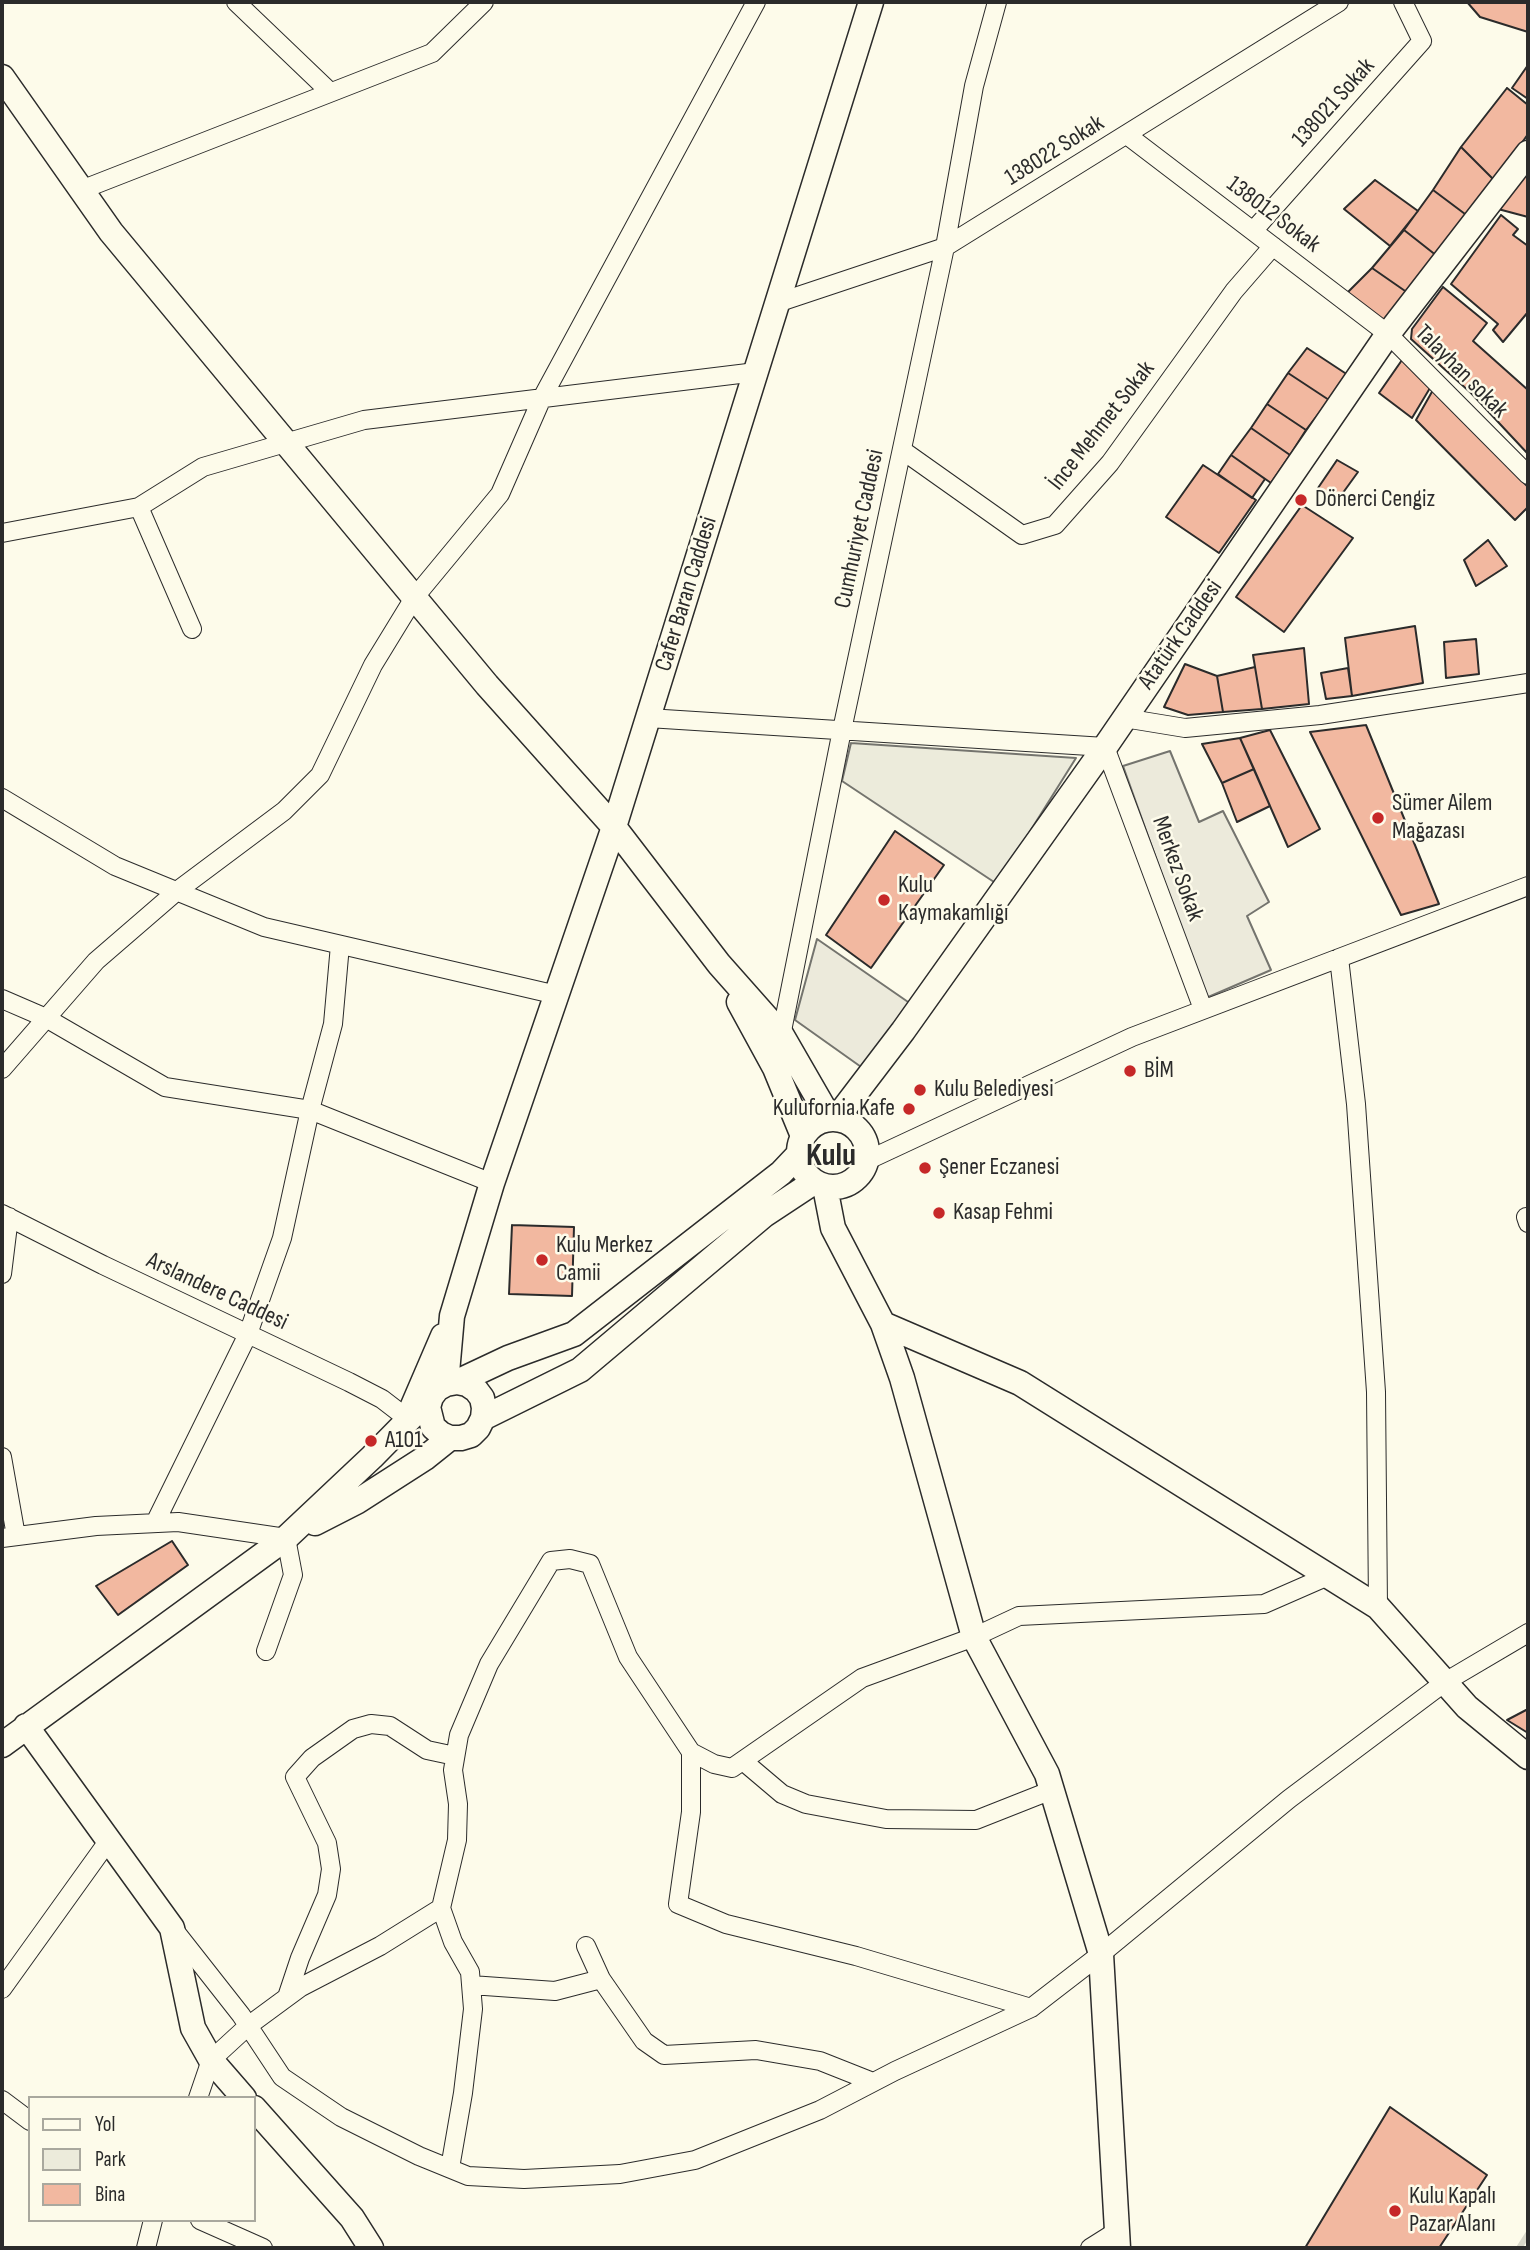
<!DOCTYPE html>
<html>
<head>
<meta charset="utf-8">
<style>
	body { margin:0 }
	#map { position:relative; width:1530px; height:2250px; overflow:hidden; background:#fdfbea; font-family:"Sofia Sans Condensed",sans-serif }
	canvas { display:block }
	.frame { position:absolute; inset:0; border:4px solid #2b2b2b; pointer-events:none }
	.legend { position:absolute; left:28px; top:2096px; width:228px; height:126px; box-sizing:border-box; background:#fdfbea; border:2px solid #a9a89e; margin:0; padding:9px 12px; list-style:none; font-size:21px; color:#2b2b2b }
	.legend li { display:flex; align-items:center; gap:14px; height:35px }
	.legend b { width:35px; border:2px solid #a9a89e }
</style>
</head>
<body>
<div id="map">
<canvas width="1530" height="2250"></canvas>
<div class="frame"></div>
<ul class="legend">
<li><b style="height:9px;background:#fdfbea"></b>Yol</li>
<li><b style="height:19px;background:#ecebdb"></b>Park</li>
<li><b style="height:19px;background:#f2b8a0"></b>Bina</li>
</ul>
</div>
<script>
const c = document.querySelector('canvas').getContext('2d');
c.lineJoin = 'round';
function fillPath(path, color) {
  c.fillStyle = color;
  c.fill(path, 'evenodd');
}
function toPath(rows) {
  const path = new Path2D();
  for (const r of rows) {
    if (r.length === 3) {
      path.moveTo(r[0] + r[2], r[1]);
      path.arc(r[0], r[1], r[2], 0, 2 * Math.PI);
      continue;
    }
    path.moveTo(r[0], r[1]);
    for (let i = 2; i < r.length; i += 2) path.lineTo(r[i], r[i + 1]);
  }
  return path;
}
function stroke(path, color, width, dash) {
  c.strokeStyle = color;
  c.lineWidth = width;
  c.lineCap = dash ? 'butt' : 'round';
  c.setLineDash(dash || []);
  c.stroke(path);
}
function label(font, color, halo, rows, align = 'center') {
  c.font = font + ' "Sofia Sans Condensed",sans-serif';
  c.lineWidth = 5;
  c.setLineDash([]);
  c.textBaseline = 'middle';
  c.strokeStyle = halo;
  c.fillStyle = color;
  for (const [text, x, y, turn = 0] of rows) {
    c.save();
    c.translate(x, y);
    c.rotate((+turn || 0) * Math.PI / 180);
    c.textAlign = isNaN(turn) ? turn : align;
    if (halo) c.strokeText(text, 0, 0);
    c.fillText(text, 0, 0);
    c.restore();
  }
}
const green = toPath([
	[851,743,1076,758,997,884,842,781,851,743]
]);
fillPath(green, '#ecebdb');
stroke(green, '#74746e', 2);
const parking = toPath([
	[1170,751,1199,822,1223,811,1269,902,1247,916,1271,970,1206,998,1123,766,1170,751],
	[817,939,911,1004,864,1069,795,1020,817,939]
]);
fillPath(parking, '#eceadb');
stroke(parking, '#74746e', 2);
stroke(toPath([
	[1519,2248,1528,2234]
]), '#d8d7c9', 6);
const building = toPath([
	[1467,2,1528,2,1528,32,1480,17,1467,2],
	[1528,65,1528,99,1512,88,1528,65],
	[1507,88,1528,105,1528,134,1495,181,1461,147,1507,88],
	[1461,147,1495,181,1469,217,1433,190,1461,147],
	[1528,170,1528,217,1498,209,1528,170],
	[1375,180,1418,211,1390,246,1344,209,1375,180],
	[1433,190,1469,217,1437,256,1404,230,1433,190],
	[1501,215,1518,229,1513,235,1528,246,1528,312,1503,342,1493,330,1498,324,1451,284,1501,215],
	[1404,230,1437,256,1408,293,1372,268,1404,230],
	[1372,268,1408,293,1378,326,1342,298,1372,268],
	[1443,287,1487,323,1473,341,1528,390,1528,454,1471,393,1411,339,1412,329,1443,287],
	[1307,348,1348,375,1329,400,1288,373,1307,348],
	[1402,360,1430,388,1412,418,1379,393,1402,360],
	[1288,373,1329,400,1306,430,1267,404,1288,373],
	[1433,390,1528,487,1528,507,1515,520,1416,420,1433,390],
	[1267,404,1306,430,1290,455,1251,428,1267,404],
	[1251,428,1290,455,1271,483,1231,455,1251,428],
	[1231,455,1265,479,1252,498,1218,474,1231,455],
	[1337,460,1358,472,1337,501,1318,488,1337,460],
	[1203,465,1256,500,1219,553,1166,517,1203,465],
	[1302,505,1353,538,1284,632,1236,597,1302,505],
	[1488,540,1507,566,1476,586,1464,560,1488,540],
	[1415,626,1423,683,1352,696,1345,638,1415,626],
	[1476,639,1479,674,1446,678,1444,642,1476,639],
	[1304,648,1309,704,1262,709,1253,655,1304,648],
	[1185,664,1217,676,1223,712,1188,715,1164,707,1185,664],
	[1255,667,1262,709,1223,712,1217,676,1255,667],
	[1348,668,1352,696,1326,699,1321,673,1348,668],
	[1366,725,1439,904,1401,915,1310,732,1366,725],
	[1270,730,1320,829,1288,847,1240,738,1270,730],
	[1240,738,1254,769,1222,783,1202,744,1240,738],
	[1254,769,1270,806,1237,822,1222,783,1254,769],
	[895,831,944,865,871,968,826,935,895,831],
	[512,1225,574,1227,572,1296,509,1294,512,1225],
	[172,1541,188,1565,118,1615,96,1586,172,1541],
	[1528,1709,1528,1733,1507,1720,1528,1709],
	[1390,2107,1487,2175,1439,2248,1305,2248,1390,2107]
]);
fillPath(building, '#f2b8a0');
stroke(building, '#2b2b2b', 2);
const street = toPath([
	[236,2,330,92],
	[1127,135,1388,334,1528,475],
	[81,190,432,53,484,2],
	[1253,231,1422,41,1403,2],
	[777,303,945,247,1339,2],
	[902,450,1022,535,1055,525,1110,463,1234,291,1273,246],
	[139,507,192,629],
	[2,533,139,507,203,467,364,420,756,372],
	[648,718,1105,747,1203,1009],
	[1124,718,1185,728,1320,715,1528,683],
	[2,798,115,866,264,927,557,995],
	[1339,958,1356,1104,1376,1392,1378,1607],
	[2,999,46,1018,165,1087,310,1110,492,1183],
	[780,1041,842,730,945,247,974,86,997,2],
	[2,1069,96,961,177,891,284,811,320,775,373,665,414,598,500,494,542,398,756,2],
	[866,1161,1132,1037,1528,886],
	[2,1214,103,1265,349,1382,382,1399,408,1419],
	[1526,1217,1528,1223],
	[2,1274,9,1217],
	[2,1457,16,1536],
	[155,1523,248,1334,282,1238,310,1110,333,1024,340,945],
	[2,1538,96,1526,178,1522,286,1538,293,1575,266,1651],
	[691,1752,691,1812,678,1904,726,1924,856,1956,1031,2008],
	[743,1761,782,1794,806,1804,886,1819,976,1820,1052,1790],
	[175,1931,241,2015,282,2077,341,2117,419,2156,468,2176,524,2179,620,2174,695,2160,820,2110,895,2071,1031,2008,1101,1954,1289,1799,1445,1682,1528,1633],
	[586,1946,601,1979,644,2041,664,2055,756,2050,820,2061,873,2082],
	[471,1985,555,1991,601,1979],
	[2,1989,109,1840],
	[287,1997,300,1958,327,1895,331,1869,327,1843,295,1777,312,1758,353,1729,371,1724,390,1726,427,1750,455,1756],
	[198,2098,211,2060,248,2026,301,1987,380,1946,441,1908],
	[2,2100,30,2121],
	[450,2168,463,2093,473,2009,470,1972,453,1942,441,1908,457,1840,458,1804,453,1770,459,1735,489,1664,551,1561,570,1559,590,1564,628,1657,691,1752,714,1764,732,1768,862,1678,974,1637,1019,1616,1264,1604,1328,1576],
	[200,2220,263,2248],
	[146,2248,153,2220],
	[1090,2248,1117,2231]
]);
const secondary = toPath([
	[2,77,111,232,487,685,614,827,719,964,781,1034,830,1119],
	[739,1002,775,1068,803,1136],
	[833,1153,34],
	[836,1119,903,1031,1105,747,1388,334,1528,153],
	[825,1187,833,1228,883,1324,902,1378,974,1637,1047,1774,1101,1954,1118,2248],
	[883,1324,1020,1383,1378,1607,1467,1707,1528,1757],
	[457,1382,508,1358,574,1334,781,1173,798,1155],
	[446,1384,452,1316,492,1183,614,827,871,2],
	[412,1408,443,1336],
	[483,1418,484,1408,482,1398,476,1390,467,1384,457,1382,446,1384,437,1389,431,1397,428,1407,433,1427,441,1434,450,1438,461,1438,471,1435,478,1428,483,1418,580,1370,764,1215,814,1182],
	[315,1523,358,1501,425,1458,450,1438],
	[26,1726,172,1928,193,2028,211,2060,244,2098],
	[2,1745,286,1538,372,1457,431,1397],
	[254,2108,352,2218,371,2248]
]);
stroke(street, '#2b2b2b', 20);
stroke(secondary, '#2b2b2b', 27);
stroke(street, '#fdfbea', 18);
stroke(secondary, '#fdfbea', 24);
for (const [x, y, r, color] of [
	[1301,500,7,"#c62828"],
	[1378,818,7,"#c62828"],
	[884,900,7,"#c62828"],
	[1130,1071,7,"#c62828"],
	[920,1090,7,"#c62828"],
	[909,1109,7,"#c62828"],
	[925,1168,7,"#c62828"],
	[939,1213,7,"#c62828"],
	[542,1260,7,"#c62828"],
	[371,1441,7,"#c62828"],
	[1395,2211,7,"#c62828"]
]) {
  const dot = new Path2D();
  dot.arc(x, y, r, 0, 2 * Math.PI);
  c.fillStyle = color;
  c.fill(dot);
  stroke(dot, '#fdfbea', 2.5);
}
label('24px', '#2b2b2b', '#fdfbea', [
	["138021 Sokak",1334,103,-48],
	["138022 Sokak",1055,151,-32],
	["138012 Sokak",1273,215,37],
	["Talayhan sokak",1461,372,45],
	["İnce Mehmet Sokak",1102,426,-52],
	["Cumhuriyet Caddesi",860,529,-78],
	["Cafer Baran Caddesi",687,594,-73],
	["Atatürk Caddesi",1181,635,-55],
	["Merkez Sokak",1177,869,70],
	["Arslandere Caddesi",217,1292,25]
]);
label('24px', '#2b2b2b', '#fdfbea', [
	["Dönerci Cengiz",1315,500],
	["Sümer Ailem",1392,804],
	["Mağazası",1392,832],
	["Kulu",898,886],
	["Kaymakamlığı",898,914],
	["BİM",1144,1071],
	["Kulu Belediyesi",934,1090],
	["Kulufornia Kafe",895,1109,"right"],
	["Şener Eczanesi",939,1168],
	["Kasap Fehmi",953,1213],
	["Kulu Merkez",556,1246],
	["Camii",556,1274],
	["A101",385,1441],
	["Kulu Kapalı",1409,2197],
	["Pazar Alanı",1409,2225]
], 'left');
label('bold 32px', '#2b2b2b', '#fdfbea', [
	["Kulu",831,1157]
]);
</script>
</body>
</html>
